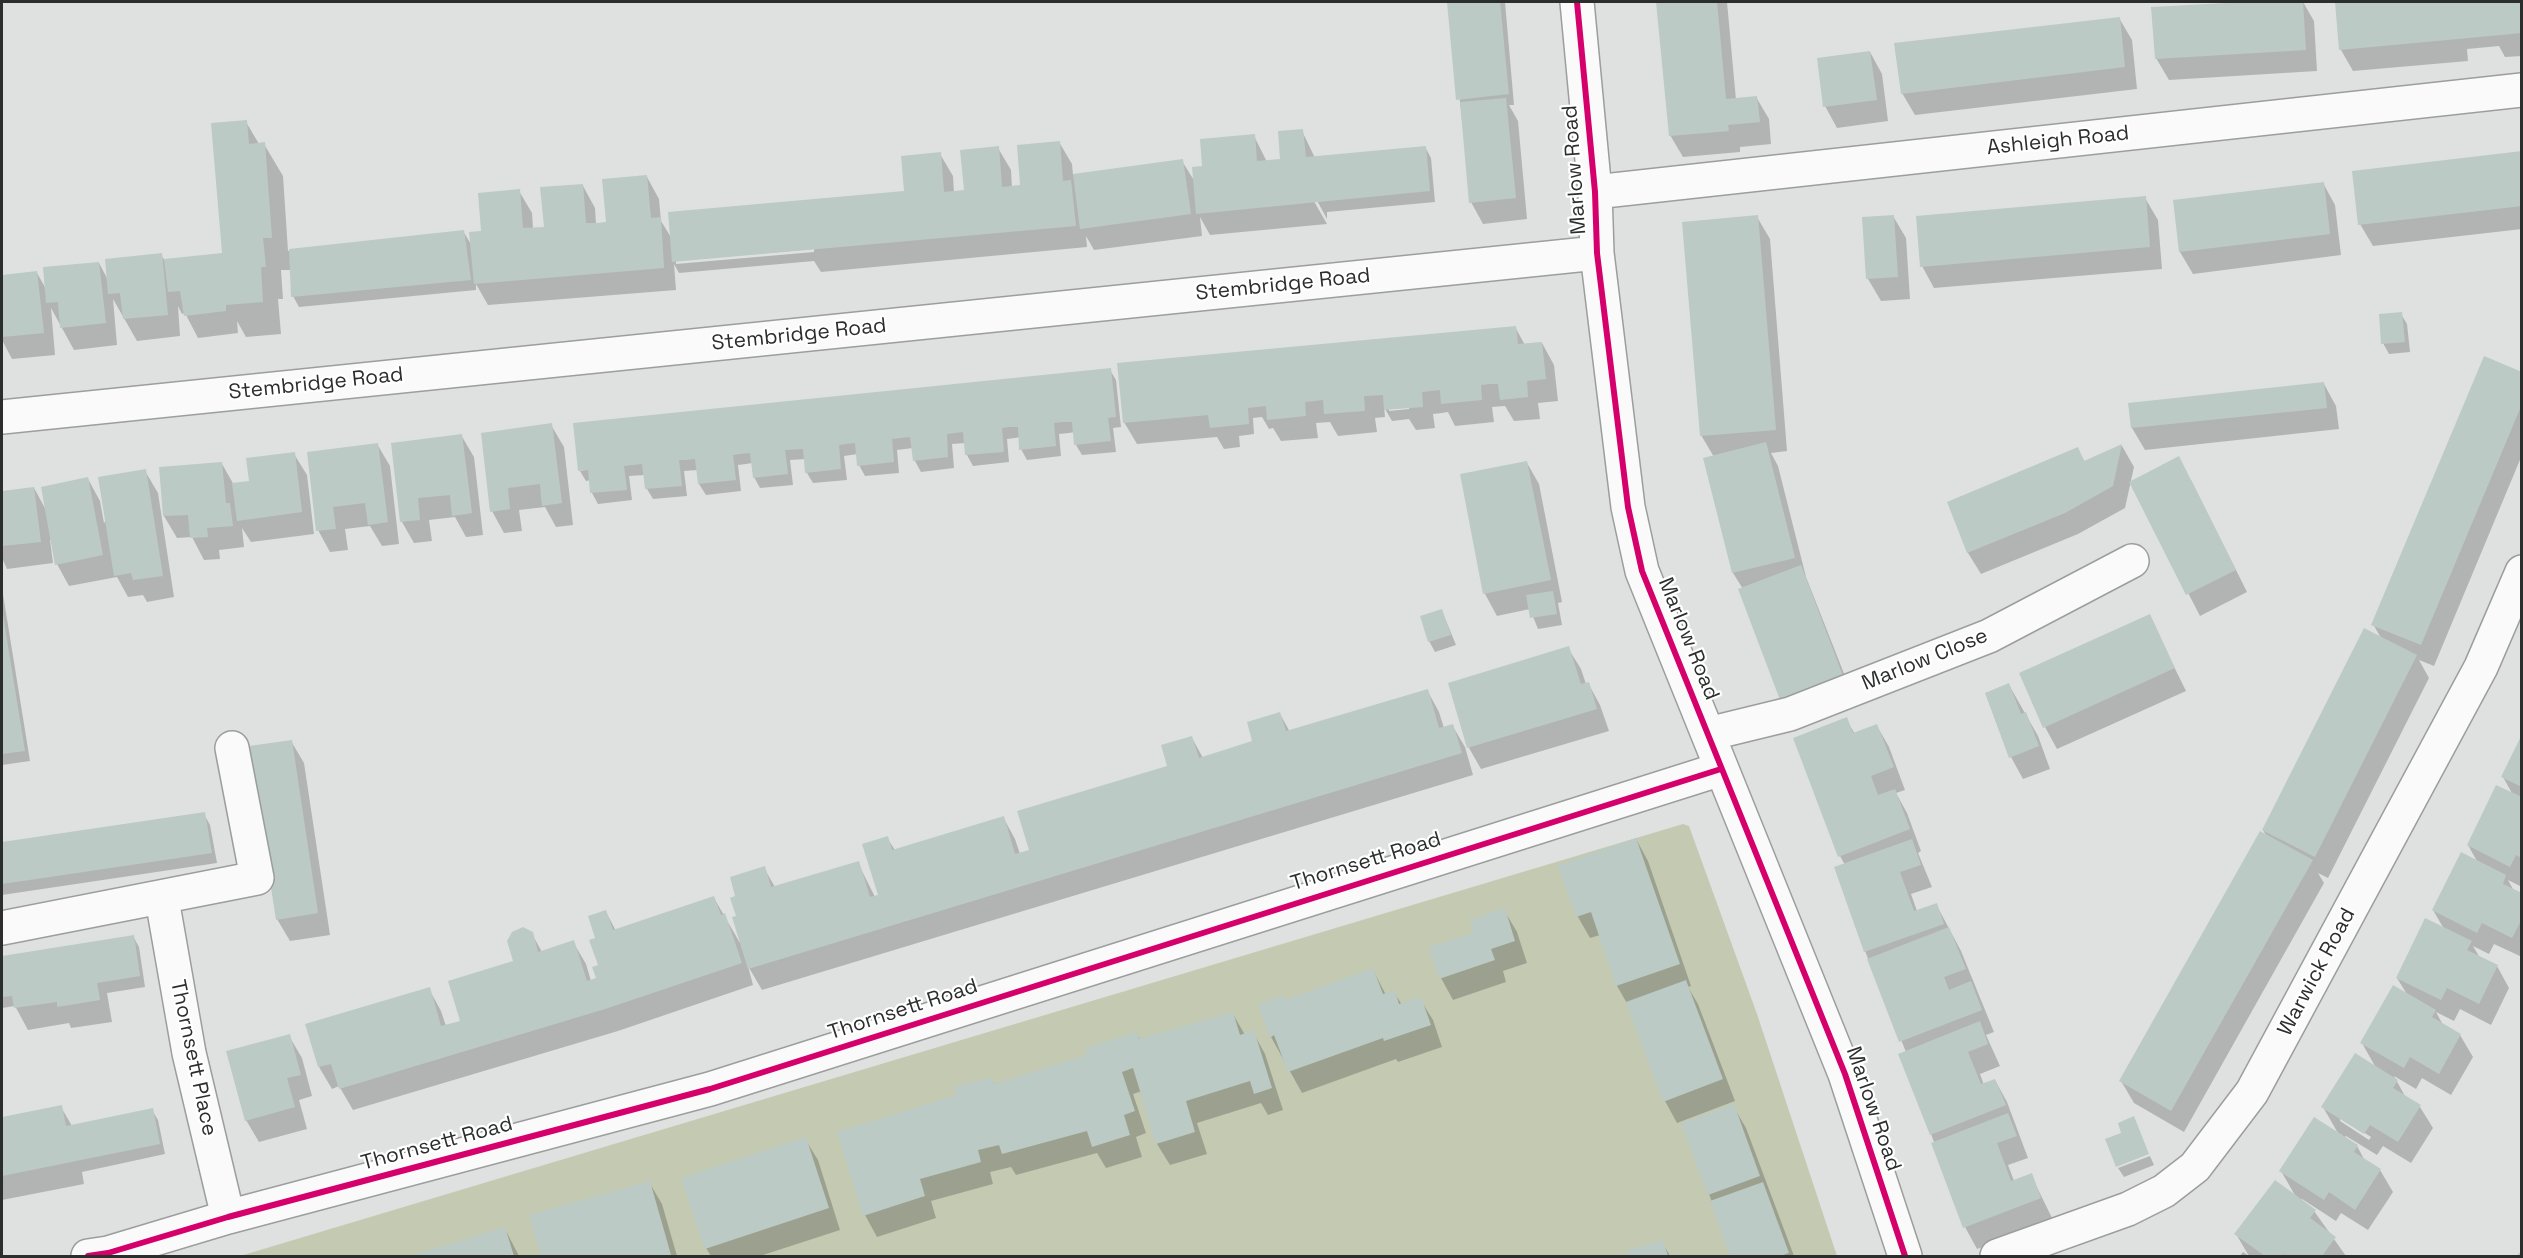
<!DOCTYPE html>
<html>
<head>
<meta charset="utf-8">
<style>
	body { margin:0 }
	#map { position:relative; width:2523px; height:1258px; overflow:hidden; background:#dfe1e0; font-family:"Space Grotesk",sans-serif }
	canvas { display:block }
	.frame { position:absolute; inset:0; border:3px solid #2c2e2d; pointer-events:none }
</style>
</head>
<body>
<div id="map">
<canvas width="2523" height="1258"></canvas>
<div class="frame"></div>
</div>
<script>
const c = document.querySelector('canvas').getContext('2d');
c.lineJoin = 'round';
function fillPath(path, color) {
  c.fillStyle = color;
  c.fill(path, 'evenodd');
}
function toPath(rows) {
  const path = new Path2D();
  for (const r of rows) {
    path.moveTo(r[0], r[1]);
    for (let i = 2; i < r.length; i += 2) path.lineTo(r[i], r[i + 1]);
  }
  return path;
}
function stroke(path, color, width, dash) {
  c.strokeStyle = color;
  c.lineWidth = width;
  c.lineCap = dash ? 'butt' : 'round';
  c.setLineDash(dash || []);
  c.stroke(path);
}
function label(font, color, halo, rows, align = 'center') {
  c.font = font + ' "Space Grotesk",sans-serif';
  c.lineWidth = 4.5;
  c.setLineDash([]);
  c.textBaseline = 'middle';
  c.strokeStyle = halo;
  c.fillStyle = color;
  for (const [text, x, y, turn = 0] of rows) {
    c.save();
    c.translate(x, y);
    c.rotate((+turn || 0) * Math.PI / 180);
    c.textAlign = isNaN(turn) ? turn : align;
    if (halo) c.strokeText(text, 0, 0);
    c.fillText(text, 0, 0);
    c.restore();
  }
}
fillPath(toPath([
	[1683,824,1689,826,1757,1014,1837,1256,240,1256]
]), '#c4c9b2');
fillPath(toPath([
	[1449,2,1505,2,1514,105,1509,105,1518,121,1527,219,1483,224,1471,202],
	[1658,2,1727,2,1736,100,1756,97,1769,119,1771,144,1740,147,1740,152,1683,157,1670,135],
	[2270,2,2303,2,2314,21,2317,71,2169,80,2156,58,2153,9],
	[2336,2,2522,2,2522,56,2505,57,2499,46,2467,49,2468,61,2353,71,2341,50],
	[2119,18,2132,40,2137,89,1915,115,1902,93],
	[1870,52,1882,74,1888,121,1837,128,1825,106],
	[246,122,259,144,264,144,283,176,288,251,463,231,472,246,519,191,532,213,533,229,546,228,583,186,595,208,596,224,607,223,647,177,659,199,661,221,672,239,905,193,940,154,953,176,954,193,965,191,998,148,1011,170,1012,188,1022,187,1059,142,1072,164,1073,175,1182,161,1195,182,1204,167,1254,136,1267,162,1282,160,1302,131,1315,158,1425,147,1431,158,1435,202,1327,212,1327,219,1314,195,1311,196,1327,224,1210,235,1200,217,1202,236,1094,250,1086,236,1087,247,821,272,814,261,679,273,674,264,676,290,488,305,476,284,476,290,299,307,293,296,292,270,281,270,283,299,278,299,281,334,246,337,237,321,238,333,198,338,185,313,182,314,178,306,180,336,137,341,113,299,117,345,74,350,51,308,55,355,12,359,2,340,2,276,37,273,46,289,99,263,108,280,161,255,165,261,224,259],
	[814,249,814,252,676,264,676,261],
	[2522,152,2522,229,2373,246,2360,224],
	[2323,183,2335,205,2341,255,2193,274,2180,252,2175,202],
	[2145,198,2158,220,2162,269,1934,288,1922,266],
	[1893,216,1906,238,1910,299,1881,301,1868,279,1864,218],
	[1757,217,1770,239,1787,451,1771,453,1778,466,1806,577,1854,699,1781,699,1743,589,1733,573,1714,457,1701,435],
	[2401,314,2407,324,2410,352,2389,354,2383,343],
	[1515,327,1525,345,1542,343,1554,365,1558,401,1538,403,1540,419,1514,421,1505,406,1492,407,1494,422,1455,426,1448,412,1442,413,1433,414,1435,428,1416,430,1409,419,1392,421,1384,407,1385,417,1375,418,1377,432,1338,436,1330,422,1316,423,1318,438,1281,441,1273,428,1269,429,1262,417,1253,418,1254,434,1239,436,1240,447,1224,449,1217,437,1137,444,1124,422],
	[1409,406,1409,409,1389,411,1389,408],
	[1110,370,1116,380,1121,427,1113,428,1116,452,1082,455,1076,445,1075,432,1069,433,1059,434,1061,456,1027,460,1021,449,1020,437,1015,438,1007,439,1009,462,973,466,967,455,965,443,952,444,954,468,921,472,915,461,913,448,897,450,899,473,865,476,859,465,858,454,844,456,847,480,813,483,807,473,806,459,790,460,793,485,760,488,754,477,752,463,746,464,738,465,741,491,706,495,699,484,698,470,684,471,687,496,653,499,647,489,645,475,629,476,632,500,598,504,592,493,591,480,586,481,580,471],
	[2522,374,2522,455,2434,666,2419,660,2429,678,2328,878,2318,873,2324,883,2184,1132,2134,1103,2121,1081,2267,837,2263,830,2381,638,2373,624],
	[2324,384,2336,406,2339,429,2145,450,2132,428,2130,404],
	[551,425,564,447,573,525,556,527,545,507,519,510,522,531,504,533,492,511],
	[461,435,474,457,483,535,466,537,455,517,429,520,432,541,414,543,402,522,392,444],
	[377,444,390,466,399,544,382,546,370,526,345,529,348,550,330,552,318,530,309,453],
	[2122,446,2134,467,2125,508,2078,534,1981,574,1968,553,1948,503,2077,449,2085,462],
	[294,454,307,475,314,534,251,542,242,528,244,547,219,550,220,559,204,560,192,537,177,538,164,516,222,464,234,485,251,483],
	[1527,463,1539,484,1562,602,1558,603,1562,625,1538,629,1530,609,1497,616,1485,594,1461,475],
	[145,471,158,493,174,597,147,602,143,595,128,597,117,577,69,586,57,564,52,539,50,540,53,563,7,569,2,558,2,492,34,488,46,510,88,479,100,501,104,523],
	[2191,480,2247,592,2200,616,2131,482],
	[2,588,30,761,2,765],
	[1442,611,1456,645,1435,652,1429,641],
	[2149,616,2186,691,2057,749,2045,727],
	[1568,648,1581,669,1586,684,1588,683,1600,705,1609,731,1481,769,1469,748,1450,684],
	[2009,685,2038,736,2050,769,2023,779,2011,757],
	[1427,690,1439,712,1444,728,1452,725,1465,747,1473,775,762,990,748,966,753,985,618,1031,353,1110,339,1086,332,1089,319,1067,429,989,441,1011,446,1026,462,1022,515,962,532,934,542,952,573,942,586,964,591,981,598,979,600,966,597,939,606,912,616,931,714,898,740,943,738,917,764,868,775,887,858,863,875,897,880,896,887,838,895,850,1003,817,1015,839,1020,854,1031,851,1169,767,1192,738,1203,758,1254,742,1280,714,1290,732],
	[1846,719,1855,734,1877,726,1889,747,1905,790,1896,793,1907,813,1921,851,1918,853,1932,887,1911,894,1917,911,1936,904,1961,951,1994,1032,1986,1035,2000,1066,1980,1074,1984,1085,1995,1080,2007,1102,2028,1158,2008,1165,2014,1181,2031,1175,2053,1220,1977,1249,1965,1227,1931,1134,1906,1052,1865,951,1845,865,1840,856],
	[2522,738,2522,887,2508,880,2514,891,2522,895,2522,957,2494,944,2489,954,2473,946,2480,958,2497,966,2509,988,2491,1025,2460,1009,2454,1021,2436,1012,2443,1025,2460,1035,2473,1057,2451,1095,2422,1078,2416,1089,2394,1076,2406,1098,2420,1107,2433,1128,2411,1163,2383,1146,2377,1155,2346,1136,2344,1138,2357,1146,2365,1161,2380,1170,2393,1192,2368,1230,2341,1213,2336,1221,2302,1199,2300,1201,2314,1211,2346,1256,2249,1256,2236,1234,2296,1197,2281,1171,2339,1135,2323,1107,2376,1068,2362,1043,2408,996,2397,978,2444,929,2433,910,2478,863,2468,845,2513,795,2503,777],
	[2340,1117,2371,1137,2369,1140,2340,1121],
	[291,741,304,763,330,935,290,941,277,919],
	[204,814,210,825,217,863,2,895,2,843],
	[1636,839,1648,861,1691,986,1688,987,1698,1004,1735,1101,1677,1123,1665,1101,1628,1005,1617,986,1600,935,1590,938,1578,917,1560,866],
	[1504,910,1517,932,1527,963,1503,971,1506,982,1453,1000,1441,978,1475,934],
	[133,936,139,947,145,987,107,993,112,1022,71,1028,69,1023,28,1030,15,1006,2,1008,2,958],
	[1373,970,1386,995,1394,992,1402,1005,1420,999,1433,1020,1442,1047,1398,1062,1396,1059,1302,1093,1271,1037,1285,1002],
	[1233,1014,1245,1035,1253,1032,1265,1054,1283,1110,1268,1115,1261,1103,1197,1123,1207,1154,1170,1165,1157,1144,1142,1091,1133,1094,1146,1133,1136,1137,1142,1157,1106,1168,1097,1153,1016,1175,1011,1167,990,1172,993,1184,931,1201,936,1218,877,1237,865,1215,958,1096,991,1079,995,1085,1089,1056,1137,1034,1140,1040],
	[289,1036,302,1058,312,1096,299,1100,307,1129,259,1142,246,1120],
	[1733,1106,1746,1128,1794,1256,1732,1256,1683,1124],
	[61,1107,72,1126,152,1110,158,1120,165,1154,82,1172,84,1184,2,1200,2,1118],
	[805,1139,818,1160,840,1230,760,1256,711,1256,706,1248],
	[2150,1156,2154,1165,2124,1177,2118,1168],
	[649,1182,662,1204,677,1256,542,1256,531,1216],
	[505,1229,519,1256,413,1256],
	[1662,1242,1670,1256,1630,1256,1629,1252],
	[2243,1252,2249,1256,2240,1256]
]), '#0003');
fillPath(toPath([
	[1447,2,1500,2,1509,94,1456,100],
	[1656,2,1717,2,1726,99,1757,96,1760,122,1728,125,1729,131,1669,136],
	[2246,2,2303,2,2306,50,2155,59,2151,7],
	[2335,2,2522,2,2522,33,2339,50],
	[2120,17,2125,67,1901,94,1894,43],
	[1870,51,1877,100,1823,107,1817,58],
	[1506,98,1516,198,1469,203,1460,102],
	[247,120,249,144,265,142,272,238,263,238,266,267,261,267,263,302,226,305,226,311,184,316,180,291,168,292,164,259,222,253,211,123],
	[1303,129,1306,157,1426,146,1430,191,1196,214,1192,167,1202,166,1200,139,1255,134,1257,161,1280,159,1278,131],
	[1060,141,1063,181,1071,180,1076,226,672,262,668,212,904,191,901,156,941,152,944,192,964,190,960,150,999,146,1002,187,1020,185,1017,145],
	[2522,151,2522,206,2358,225,2352,171],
	[1183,159,1191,214,1080,229,1073,174],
	[647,175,651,218,661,217,664,268,474,284,469,232,481,231,478,193,520,189,523,228,544,227,540,187,583,184,586,223,597,223,606,222,602,179],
	[2324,182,2330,234,2179,252,2173,200],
	[2146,196,2150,247,1920,267,1916,216],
	[1758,215,1776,430,1700,436,1682,222],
	[1894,215,1898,277,1866,279,1862,217],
	[464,230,471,280,291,297,289,249],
	[162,253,168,315,123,319,120,293,108,294,105,259],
	[99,262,106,323,60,328,58,302,46,303,43,267],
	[37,271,44,333,2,337,2,275],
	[2402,312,2405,342,2381,344,2379,314],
	[1516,326,1518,344,1542,342,1546,379,1527,381,1528,397,1500,400,1498,384,1490,384,1481,385,1482,400,1441,404,1440,390,1422,392,1423,407,1384,410,1383,395,1364,396,1365,411,1324,414,1323,400,1305,402,1306,416,1267,420,1266,406,1248,408,1249,424,1210,428,1208,415,1123,423,1117,363],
	[2484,356,2522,372,2522,404,2421,645,2371,625],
	[1111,368,1116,417,1108,418,1111,441,1074,445,1072,422,1063,422,1054,423,1056,446,1019,450,1018,427,1009,427,1002,428,1004,452,965,455,963,432,947,434,948,457,913,461,910,437,892,439,894,462,857,466,855,443,839,445,841,469,805,473,803,449,785,450,788,474,753,478,750,453,740,454,733,455,736,480,698,484,695,459,686,460,679,460,682,486,645,489,642,464,624,466,627,490,590,493,588,470,578,471,573,423],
	[2324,382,2327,408,2131,428,2128,403],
	[552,423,562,503,542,506,540,484,508,488,510,509,490,512,481,433],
	[462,434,472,513,452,516,450,495,418,498,420,520,400,522,391,443],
	[1766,442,1795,558,1732,573,1703,458],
	[378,443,388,522,368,525,365,503,333,507,336,529,316,531,307,452],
	[2122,444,2113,486,2065,513,1967,553,1947,502,2078,447,2084,461],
	[295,452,302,512,237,521,232,483,249,481,246,458],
	[2179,456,2236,570,2186,595,2129,482],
	[1527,461,1551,580,1483,594,1460,474],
	[222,462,226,503,230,503,233,526,207,528,208,537,190,538,188,515,163,516,159,467],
	[146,469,163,576,133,580,131,573,114,576,98,477],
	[88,477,103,555,55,565,41,487],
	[34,487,41,542,2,546,2,491],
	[1801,565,1843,676,1780,700,1738,589],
	[1553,591,1557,614,1530,618,1526,595],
	[2,609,25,751,2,754],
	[1442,609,1451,635,1428,642,1420,616],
	[2150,614,2175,668,2043,728,2019,673],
	[2364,628,2417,655,2315,857,2262,830],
	[1569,646,1581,684,1589,682,1597,709,1467,748,1448,683],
	[2009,683,2021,714,2026,712,2039,746,2009,758,1985,693],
	[1428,689,1439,728,1453,724,1462,753,748,969,732,917,736,916,730,898,735,896,730,877,765,866,771,887,859,861,870,897,878,895,862,844,888,836,892,850,1004,816,1015,854,1029,850,1017,811,1167,766,1161,745,1192,736,1199,758,1252,741,1247,722,1280,712,1286,731],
	[1847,717,1853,733,1877,724,1894,767,1871,776,1878,795,1895,789,1910,829,1838,857,1793,738],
	[2522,734,2522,787,2501,777],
	[292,740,318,913,276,920,249,746],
	[2496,785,2522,797,2522,858,2516,855,2510,867,2467,845],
	[205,812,212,853,2,884,2,842],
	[2260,831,2313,860,2171,1111,2119,1081],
	[1636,838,1680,964,1616,986,1591,912,1576,917,1558,865],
	[1912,839,1921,865,1900,872,1914,911,1937,903,1944,924,1864,952,1834,867],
	[2461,852,2506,875,2503,884,2522,893,2522,919,2512,938,2482,923,2477,933,2432,910],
	[714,896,721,915,725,913,742,963,605,1009,339,1089,331,1064,318,1067,305,1024,430,987,441,1026,460,1021,448,981,513,961,507,941,512,932,523,927,533,932,538,952,574,940,587,981,596,978,592,967,598,965,589,940,595,938,588,916,606,910,613,930],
	[1505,908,1515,941,1491,949,1495,960,1439,979,1429,947,1473,933,1470,920],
	[2425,918,2472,941,2467,950,2498,965,2479,1004,2447,988,2441,1000,2396,978],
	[1949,927,1966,969,1944,977,1949,990,1971,981,1982,1010,1899,1042,1867,959],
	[134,935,140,976,97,983,100,1000,57,1007,57,1002,14,1008,12,996,2,997,2,956],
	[1373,968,1383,994,1395,990,1399,1004,1421,997,1431,1025,1384,1041,1383,1038,1288,1072,1274,1035,1270,1038,1258,1004,1283,995,1285,1000],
	[1686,980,1723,1079,1663,1102,1626,1002],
	[2393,985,2436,1010,2432,1017,2461,1034,2439,1074,2410,1057,2404,1068,2360,1043],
	[1233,1012,1240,1035,1254,1030,1272,1088,1254,1094,1250,1081,1186,1101,1195,1132,1156,1144,1133,1068,1122,1072,1135,1111,1124,1115,1130,1135,1092,1147,1087,1131,1002,1154,999,1145,978,1150,981,1162,920,1179,925,1196,863,1216,837,1132,957,1095,954,1087,992,1077,994,1084,1087,1055,1085,1048,1137,1032,1139,1039],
	[1980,1021,1988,1044,1968,1052,1981,1084,1995,1079,2006,1105,1930,1135,1898,1054],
	[290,1034,301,1075,287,1078,295,1107,245,1121,226,1051],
	[2355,1053,2398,1080,2393,1088,2421,1105,2398,1142,2370,1125,2364,1134,2321,1107],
	[1734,1104,1760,1176,1708,1195,1681,1123],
	[62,1105,66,1126,153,1108,160,1144,2,1176,2,1117],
	[2008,1113,2017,1136,1997,1143,2011,1181,2032,1173,2041,1198,1963,1228,1931,1143],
	[2134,1116,2149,1154,2116,1167,2105,1139,2121,1133,2118,1123],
	[2314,1117,2358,1145,2354,1152,2381,1169,2355,1210,2329,1192,2324,1200,2279,1171],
	[806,1137,829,1208,705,1249,681,1178],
	[2275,1180,2316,1210,2310,1218,2336,1237,2322,1256,2288,1256,2284,1254,2282,1256,2265,1256,2234,1234],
	[650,1181,671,1255,541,1256,529,1215],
	[1763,1182,1789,1253,1780,1256,1730,1256,1710,1201],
	[505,1227,514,1256,410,1256],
	[1663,1240,1668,1256,1629,1256,1627,1251]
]), '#bbcac5');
const minor = toPath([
	[1577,2,1595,192,1597,253,1628,507,1642,571,1845,1074,1905,1256],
	[1595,192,2522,90],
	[2,417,1597,253],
	[1708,734,1790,714,1989,636,2132,561],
	[162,899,189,1053,228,1217],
	[2,928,257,878,232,748],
	[88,1256,108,1253,228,1217,710,1089,1721,769],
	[1997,1256,2128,1209,2164,1191,2195,1167,2252,1092,2481,667,2522,572]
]);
stroke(minor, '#9c9e9d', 36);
stroke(minor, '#fafafa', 33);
const rail = toPath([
	[2521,1256,2522,1256]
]);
stroke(rail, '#c8c8c8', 7);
stroke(rail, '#fff', 4.5, [14]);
stroke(toPath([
	[1577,2,1595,192,1597,253,1628,507,1642,571,1845,1074,1905,1256],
	[88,1256,108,1253,228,1217,710,1089,1721,769]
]), '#d6006c', 6);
label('21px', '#2c2e2d', '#fff', [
	["Ashleigh Road",2058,141,-6],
	["Marlow Road",1575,170,-94],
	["Stembridge Road",1283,285,-6],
	["Stembridge Road",799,335,-6],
	["Stembridge Road",316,384,-6],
	["Marlow Road",1688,639,68],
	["Marlow Close",1925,660,-22],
	["Thornsett Road",1366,862,-17],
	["Warwick Road",2317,972,-62],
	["Thornsett Road",903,1010,-18],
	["Thornsett Place",193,1058,78],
	["Marlow Road",1873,1109,71],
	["Thornsett Road",437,1144,-15]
]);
</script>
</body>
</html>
